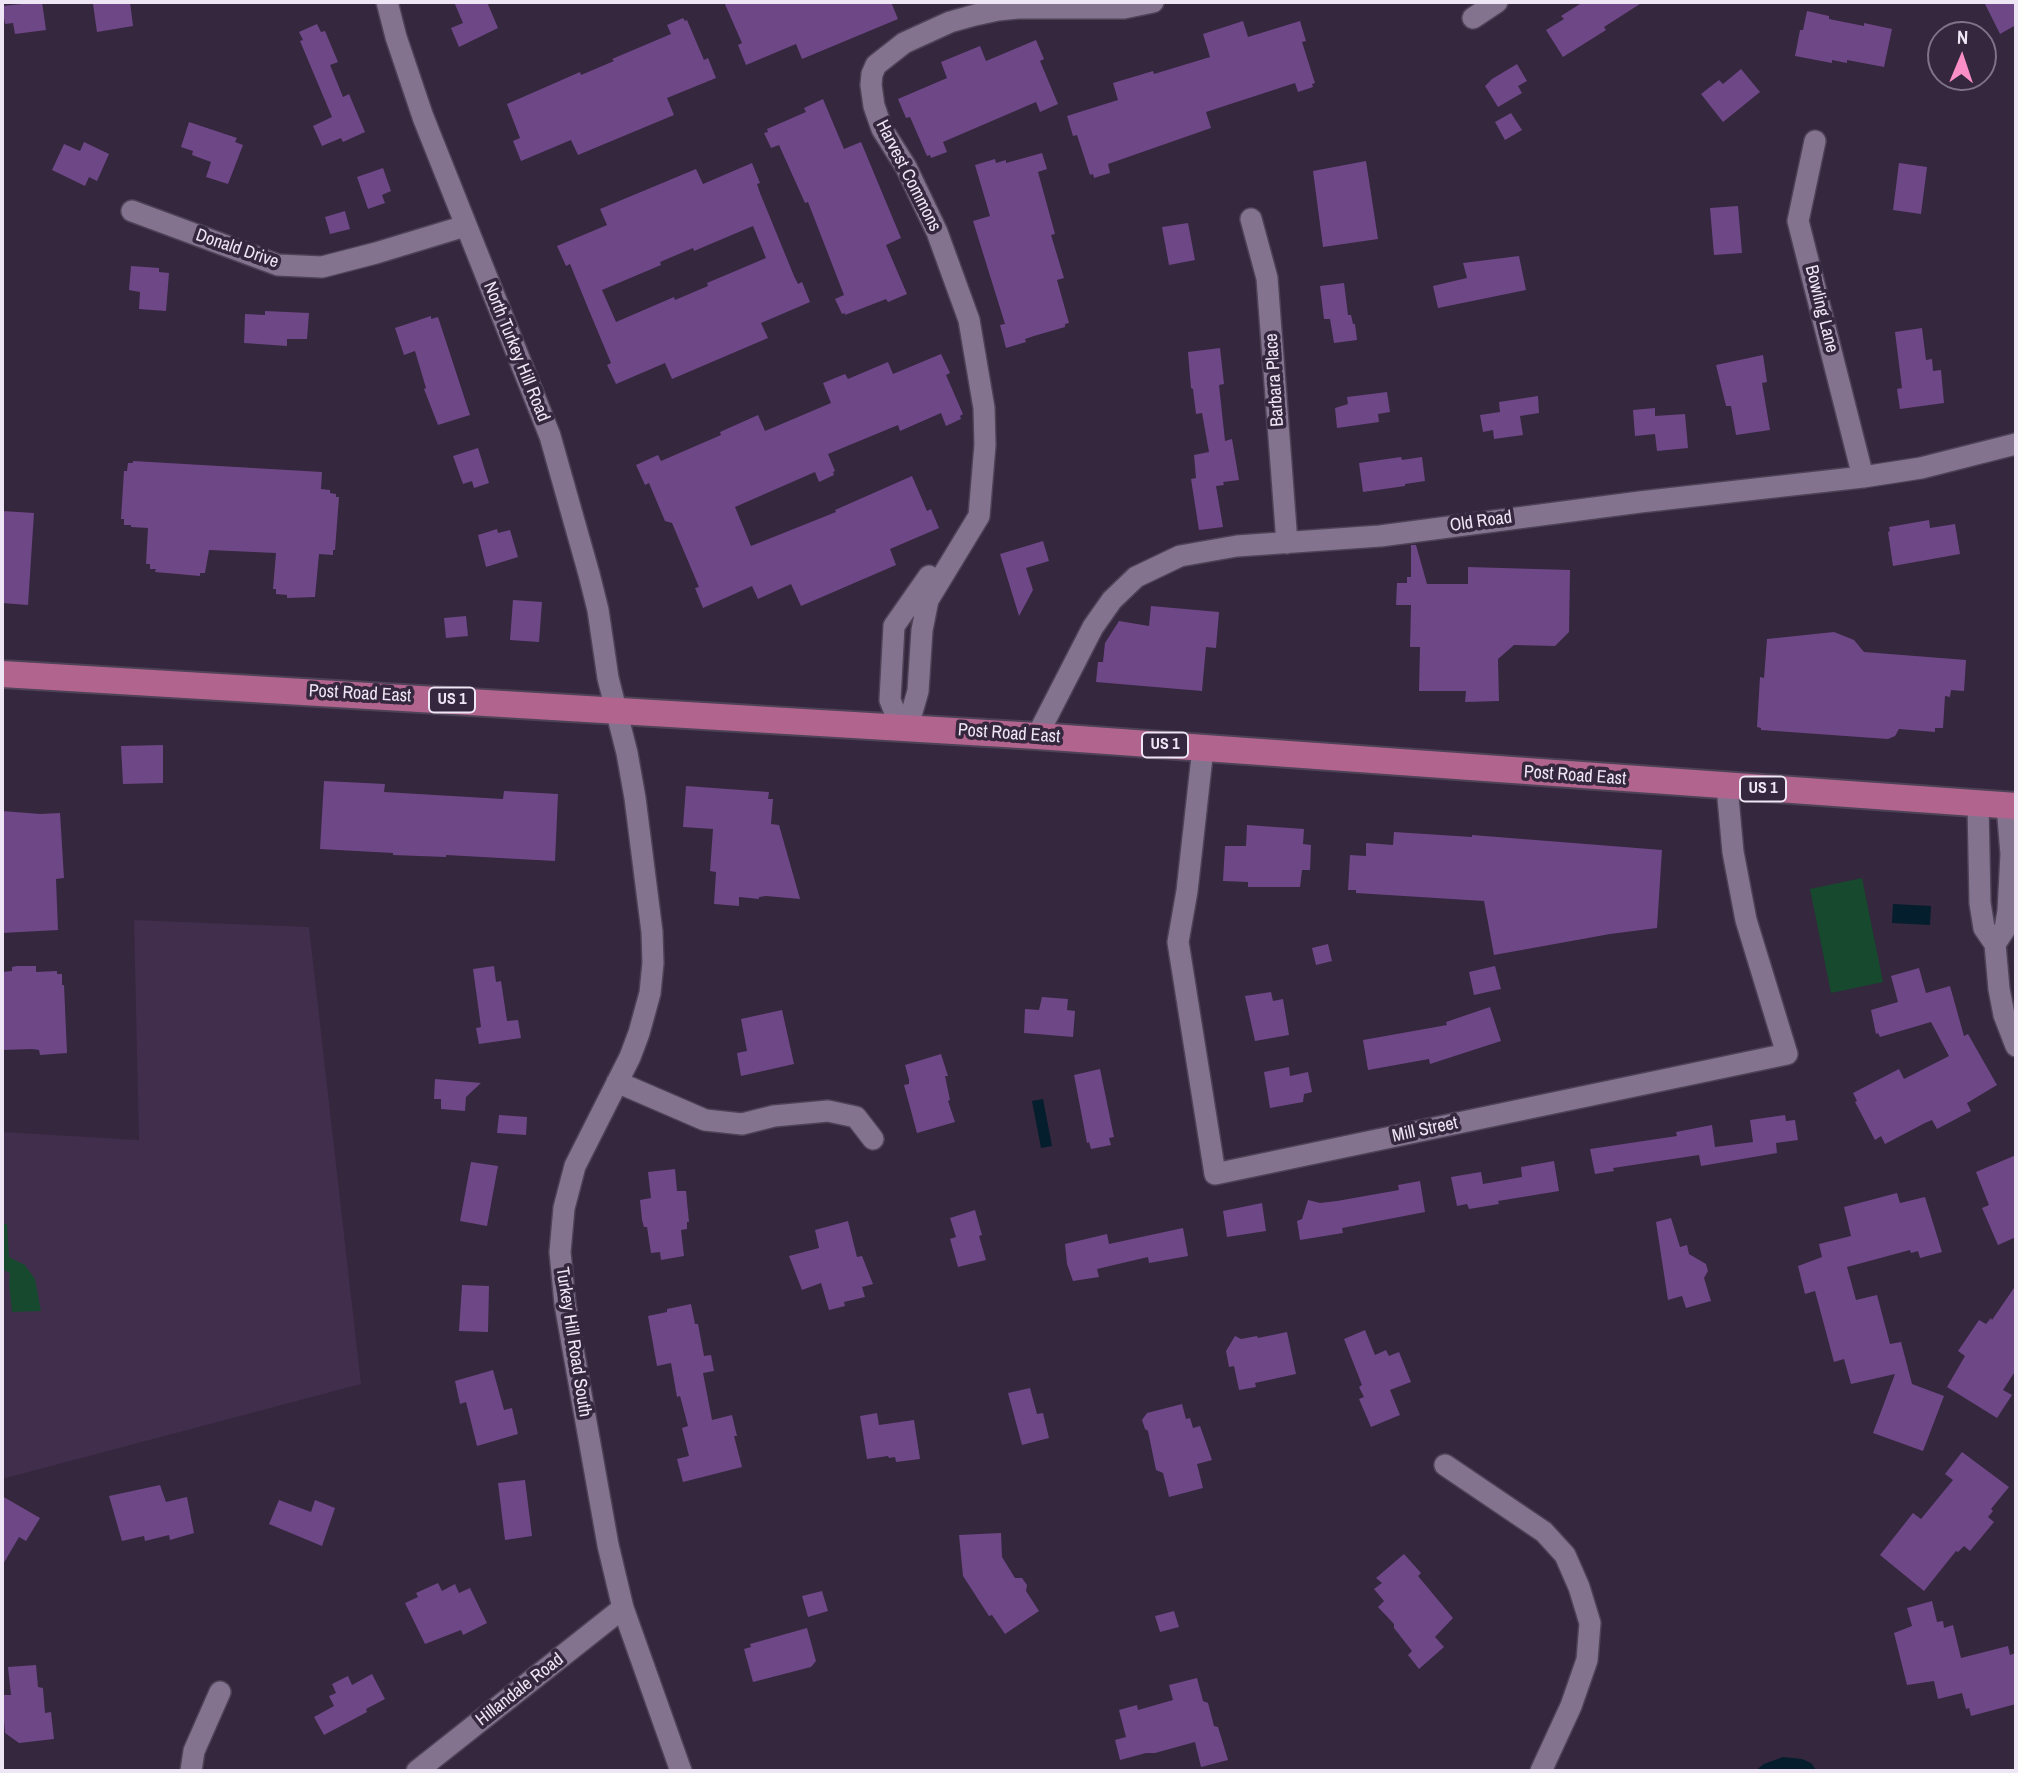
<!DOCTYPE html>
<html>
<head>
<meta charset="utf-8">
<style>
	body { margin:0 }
	#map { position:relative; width:2018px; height:1773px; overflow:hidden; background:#35273e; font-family:"Archivo Narrow",sans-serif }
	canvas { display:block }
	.frame { position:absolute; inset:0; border:4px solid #eee5f5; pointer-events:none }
	.north { position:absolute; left:1927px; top:21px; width:70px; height:70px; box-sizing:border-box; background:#35273e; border:2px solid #7f7387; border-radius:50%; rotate:2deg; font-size:19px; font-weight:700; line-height:28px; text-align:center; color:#eee5f5 }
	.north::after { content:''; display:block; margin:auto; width:24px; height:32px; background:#fa8fc8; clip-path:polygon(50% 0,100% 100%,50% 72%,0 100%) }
</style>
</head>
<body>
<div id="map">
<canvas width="2018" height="1773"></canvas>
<div class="frame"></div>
<div class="north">N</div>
</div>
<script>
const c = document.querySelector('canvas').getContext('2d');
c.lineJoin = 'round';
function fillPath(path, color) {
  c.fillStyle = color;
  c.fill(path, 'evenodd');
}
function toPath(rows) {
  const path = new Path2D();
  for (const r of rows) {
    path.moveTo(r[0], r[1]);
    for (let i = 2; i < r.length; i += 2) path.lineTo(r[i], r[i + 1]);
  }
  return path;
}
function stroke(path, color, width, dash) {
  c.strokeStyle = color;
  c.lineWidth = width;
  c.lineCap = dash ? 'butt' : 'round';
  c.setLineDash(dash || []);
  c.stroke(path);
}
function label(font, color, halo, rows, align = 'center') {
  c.font = font + ' "Archivo Narrow",sans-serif';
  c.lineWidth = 7;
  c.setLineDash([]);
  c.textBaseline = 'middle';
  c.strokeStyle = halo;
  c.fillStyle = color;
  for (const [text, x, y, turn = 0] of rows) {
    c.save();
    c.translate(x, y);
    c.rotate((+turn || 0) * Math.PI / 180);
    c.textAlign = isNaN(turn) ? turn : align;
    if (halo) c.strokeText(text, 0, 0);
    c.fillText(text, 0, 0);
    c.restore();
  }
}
fillPath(toPath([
	[134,920,309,927,361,1384,2,1479,2,1132,139,1140]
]), '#402e4c');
fillPath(toPath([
	[1862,878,1883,982,1831,993,1810,889],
	[2,1224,7,1224,9,1257,25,1265,35,1279,41,1311,12,1312,9,1284,10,1273,2,1269]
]), '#16492d');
fillPath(toPath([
	[1893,904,1931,906,1930,925,1892,923],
	[1043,1099,1052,1146,1041,1148,1032,1101],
	[1783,1757,1802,1759,1811,1763,1817,1771,1755,1771,1764,1764]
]), '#041e2d');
fillPath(toPath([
	[42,2,46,30,15,34,13,23,5,24,2,6],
	[107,2,130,2,133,26,97,32,93,4],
	[454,2,487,2,498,28,459,47,451,28,463,23],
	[724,2,891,2,898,19,802,59,796,44,746,65,738,45,742,43],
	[1583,2,1643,2,1604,27,1606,30,1563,57,1546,30,1564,19,1561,16],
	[1984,2,2016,2,2016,25,2000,34],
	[1807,11,1829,16,1829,19,1864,26,1864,23,1892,29,1884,67,1847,60,1847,63,1832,60,1832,63,1795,56,1800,30,1803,30],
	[683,18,685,21,687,20,704,60,708,58,716,78,667,98,674,115,578,155,571,140,521,161,513,141,520,138,507,104,580,72,581,75,614,61,612,59,671,34,667,25],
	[1243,21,1248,37,1300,21,1306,41,1302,42,1315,83,1312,84,1313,87,1298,92,1295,83,1206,112,1211,128,1108,164,1110,173,1094,178,1093,174,1090,175,1077,135,1073,136,1067,116,1118,100,1113,83,1153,71,1154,74,1210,57,1203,34],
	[317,24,321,32,325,31,338,62,330,65,343,97,349,94,365,132,343,142,341,138,322,146,313,126,332,117,300,41,303,40,299,32],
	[1036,40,1044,59,1040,61,1058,104,1040,112,1036,102,943,142,947,152,931,158,930,155,927,156,910,117,906,118,898,99,947,78,941,62,980,46,986,61],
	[1517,64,1527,81,1518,86,1522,93,1498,107,1485,86,1492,79],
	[1741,69,1760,92,1723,122,1701,94,1719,80,1723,84],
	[823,99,844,149,861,142,901,238,886,245,907,294,888,302,886,299,845,315,845,313,842,314,835,299,844,295,808,202,805,203,779,145,771,148,764,133,768,132,767,129,806,112,804,108],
	[1511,113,1522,130,1505,140,1495,122],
	[189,122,237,138,235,142,243,145,228,184,206,177,211,162,192,155,193,151,181,147],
	[84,142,109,154,97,181,89,177,85,186,52,170,64,144,80,151],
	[1042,153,1047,169,1038,172,1055,234,1051,235,1064,278,1057,280,1069,323,1065,324,1065,327,1034,336,1025,339,1026,342,1006,348,1000,325,1005,324,973,221,990,216,975,165,995,159,996,163,1006,160,1006,163],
	[1366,161,1378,239,1323,247,1313,171],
	[752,163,760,183,757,184,760,193,794,276,798,284,802,282,810,302,761,323,768,338,672,379,665,363,616,384,607,365,611,363,588,308,570,264,566,266,557,246,607,225,600,209,696,169,703,184],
	[753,226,766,258,707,283,708,286,675,300,674,297,616,322,602,290,661,265,660,262,693,248,694,251],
	[1899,163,1927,167,1921,214,1893,210],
	[383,168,391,191,382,195,385,203,368,209,357,177],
	[1738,206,1742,253,1714,255,1710,208],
	[345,211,350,229,330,234,325,217],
	[1188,223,1195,260,1169,265,1162,227],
	[1519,256,1526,290,1438,308,1433,286,1467,278,1463,263],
	[131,266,159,268,159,272,169,273,166,311,139,309,140,292,129,290],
	[1344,283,1348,315,1351,315,1353,324,1355,324,1357,340,1334,343,1330,319,1324,319,1320,286],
	[265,311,309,313,307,339,287,339,287,346,244,343,245,314,265,315],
	[431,316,431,319,438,317,470,415,438,425,424,389,426,388,415,351,404,355,395,328],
	[1922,328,1926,360,1932,359,1933,371,1941,370,1944,403,1900,409,1897,389,1902,388,1895,332],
	[1220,348,1224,384,1219,385,1225,441,1232,439,1239,480,1223,482,1224,485,1216,486,1223,527,1199,530,1191,479,1196,478,1194,455,1209,452,1202,413,1196,414,1193,389,1191,388,1188,352],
	[941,354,950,373,946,375,963,414,960,416,961,419,946,426,941,413,900,431,898,425,828,454,835,471,833,472,834,475,819,482,815,472,735,507,751,546,836,512,835,510,912,476,927,511,931,509,939,528,890,549,896,565,801,606,791,584,758,599,752,586,703,608,695,588,699,587,672,523,665,521,649,483,645,485,636,465,658,455,661,461,721,435,720,432,758,415,765,431,831,403,823,383,845,374,848,379,888,362,893,374],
	[1763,355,1767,382,1762,383,1770,430,1736,435,1731,406,1726,406,1716,365],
	[1387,392,1390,412,1378,414,1379,422,1337,428,1335,408,1348,404,1347,397],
	[1538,396,1539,413,1520,416,1523,435,1494,439,1493,430,1483,432,1480,415,1500,412,1499,402],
	[1655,408,1655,416,1685,414,1688,448,1657,451,1655,434,1635,436,1633,410],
	[478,448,489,483,474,488,472,481,463,484,453,456],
	[1401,457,1402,460,1422,457,1425,481,1405,484,1405,486,1363,492,1359,463],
	[133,461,322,472,321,489,330,490,330,493,336,494,336,497,339,497,335,550,333,550,333,555,319,554,315,597,287,598,287,595,276,594,276,589,273,589,276,553,209,550,205,573,200,573,200,576,155,572,156,569,150,569,150,564,146,564,148,528,131,527,131,525,124,525,124,519,121,519,124,471,127,471,128,463,133,463],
	[2,511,34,513,28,605,2,603],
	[1929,520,1930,528,1955,524,1960,554,1893,566,1888,532,1890,531,1889,527],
	[497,529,498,533,510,530,518,557,486,567,478,535],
	[1043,541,1049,561,1026,568,1033,590,1019,616,1000,554],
	[1411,545,1416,545,1427,584,1468,584,1468,567,1570,570,1569,632,1555,646,1514,645,1498,659,1499,701,1465,702,1466,691,1419,691,1420,647,1410,647,1411,605,1396,605,1397,583,1407,583,1407,577,1411,577],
	[513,600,542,602,539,642,510,640],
	[1151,606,1219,612,1216,648,1206,647,1202,691,1096,682,1098,662,1103,662,1105,643,1119,621,1149,626],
	[466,616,468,636,446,638,444,618],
	[1834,632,1854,640,1864,652,1966,660,1964,691,1951,690,1950,697,1945,696,1943,728,1935,728,1935,732,1899,729,1895,736,1888,739,1761,730,1761,728,1757,727,1760,677,1764,678,1767,639],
	[163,745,163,783,123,784,121,746],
	[324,781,385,784,384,792,503,799,504,791,558,794,555,861,446,855,446,857,393,855,393,853,320,849],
	[686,786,769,792,768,799,773,799,771,824,779,825,800,899,766,896,759,897,759,899,739,897,739,906,714,904,716,872,710,871,713,829,683,827],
	[2,811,40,814,60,813,64,878,56,879,58,930,2,933],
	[1247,825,1304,829,1303,844,1311,845,1310,870,1302,870,1300,887,1248,887,1248,882,1223,881,1225,846,1246,846],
	[1394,832,1472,837,1472,835,1662,850,1657,928,1610,934,1494,955,1484,901,1356,893,1356,890,1348,890,1350,855,1366,856,1366,843,1393,845],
	[1328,944,1332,961,1316,965,1312,948],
	[17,966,36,966,36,972,57,971,57,974,62,974,62,985,64,985,67,1053,40,1055,39,1050,32,1049,2,1050,2,972,12,971,12,967],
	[494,966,496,982,501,981,507,1021,518,1020,521,1038,479,1044,476,1028,481,1027,473,969],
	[1495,966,1501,989,1474,995,1469,972],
	[1919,968,1926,993,1950,986,1964,1036,1968,1034,1997,1085,1967,1103,1971,1111,1937,1129,1932,1120,1925,1123,1885,1144,1881,1136,1875,1140,1855,1102,1857,1101,1853,1093,1899,1069,1904,1079,1949,1056,1931,1022,1880,1037,1878,1033,1876,1034,1871,1010,1898,1002,1891,976],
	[1271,992,1273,1001,1283,999,1289,1035,1255,1041,1245,996],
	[1042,997,1068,999,1067,1010,1075,1011,1073,1037,1024,1033,1025,1009,1039,1010],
	[1490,1007,1501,1041,1430,1064,1429,1059,1368,1070,1363,1040,1447,1025,1446,1022],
	[782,1010,794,1064,741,1076,737,1053,747,1051,741,1019],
	[941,1054,948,1076,945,1076,950,1100,948,1101,955,1122,917,1133,904,1085,909,1084,909,1080,905,1065],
	[1289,1067,1290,1076,1308,1072,1312,1092,1304,1094,1303,1102,1270,1108,1264,1072],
	[1100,1069,1114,1137,1109,1138,1111,1145,1091,1149,1089,1142,1087,1143,1074,1075],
	[435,1079,481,1083,466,1097,465,1111,441,1109,441,1099,434,1099],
	[499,1115,527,1117,526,1135,497,1133],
	[1785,1115,1786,1121,1795,1120,1798,1140,1776,1143,1777,1153,1701,1166,1699,1155,1613,1168,1614,1171,1595,1174,1590,1149,1677,1136,1676,1132,1712,1125,1715,1147,1753,1142,1750,1120],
	[2016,1155,2016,1237,1998,1245,1982,1208,1989,1205,1976,1172],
	[1554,1161,1559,1191,1498,1201,1499,1204,1469,1209,1467,1204,1457,1206,1451,1177,1481,1172,1483,1184,1522,1177,1521,1167],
	[471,1162,498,1166,487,1226,460,1221],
	[675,1169,677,1191,686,1191,689,1222,687,1222,687,1229,681,1230,684,1256,661,1260,660,1252,651,1253,647,1227,644,1227,642,1220,640,1200,651,1198,648,1172],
	[1420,1181,1425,1212,1342,1228,1343,1233,1300,1240,1297,1221,1302,1219,1308,1200,1320,1203,1337,1201,1399,1190,1398,1185],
	[1897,1193,1900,1203,1925,1197,1942,1252,1920,1258,1918,1251,1911,1253,1910,1250,1847,1267,1856,1300,1877,1295,1890,1344,1901,1342,1912,1384,1944,1396,1923,1451,1873,1433,1895,1374,1851,1384,1844,1359,1834,1362,1815,1291,1805,1294,1798,1266,1822,1257,1819,1244,1851,1236,1844,1207],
	[1262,1203,1266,1231,1227,1237,1223,1211],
	[975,1210,982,1235,979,1236,986,1260,958,1267,950,1239,956,1237,950,1218],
	[1671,1218,1680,1247,1687,1245,1689,1254,1706,1264,1708,1271,1704,1278,1711,1301,1686,1308,1682,1296,1668,1300,1656,1222],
	[848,1221,857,1257,862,1256,873,1284,862,1287,865,1297,844,1302,845,1306,829,1310,821,1283,802,1290,789,1256,819,1248,815,1230],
	[1183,1228,1188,1256,1149,1263,1148,1257,1097,1269,1099,1277,1073,1281,1067,1264,1065,1244,1107,1234,1109,1244],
	[462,1285,489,1286,488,1332,459,1331],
	[2016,1285,2016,1370,2003,1390,2012,1395,1997,1418,1947,1387,1965,1356,1958,1351,1979,1320,1986,1324,1991,1318,1992,1320],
	[691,1304,695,1324,698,1324,704,1356,711,1355,714,1371,703,1373,712,1420,732,1415,737,1436,734,1436,742,1467,683,1482,677,1459,689,1456,682,1428,688,1426,680,1396,677,1397,671,1363,657,1366,648,1316,667,1312,667,1309],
	[1365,1330,1375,1355,1386,1350,1389,1356,1399,1352,1411,1382,1390,1390,1400,1415,1371,1427,1359,1399,1364,1397,1359,1387,1362,1385,1344,1339],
	[1287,1332,1296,1374,1255,1383,1256,1387,1239,1390,1234,1366,1229,1367,1226,1351,1235,1336,1241,1339,1257,1336,1258,1338],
	[493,1370,504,1410,512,1408,518,1434,477,1446,466,1402,460,1404,455,1381],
	[1030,1388,1037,1414,1043,1413,1049,1438,1022,1445,1008,1393],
	[1182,1404,1186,1419,1190,1418,1193,1428,1200,1426,1212,1460,1197,1464,1203,1488,1169,1497,1163,1473,1156,1470,1148,1431,1145,1429,1142,1420,1147,1413],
	[877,1413,879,1425,914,1420,920,1459,896,1462,895,1457,889,1458,888,1456,867,1459,860,1416],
	[1962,1452,2009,1487,1991,1509,1993,1511,1988,1517,1994,1522,1970,1551,1964,1546,1958,1552,1956,1551,1924,1591,1880,1555,1913,1513,1921,1519,1953,1480,1945,1474],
	[525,1480,532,1536,505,1540,498,1483],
	[160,1485,166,1502,187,1497,194,1533,170,1540,169,1535,145,1541,144,1536,122,1541,109,1496],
	[2,1496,40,1518,26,1541,19,1537,2,1566],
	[279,1500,311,1512,315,1500,335,1508,322,1546,269,1524],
	[1001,1533,1002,1557,1015,1578,1022,1578,1027,1585,1026,1591,1039,1611,1005,1634,992,1615,989,1616,963,1576,959,1535],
	[1404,1554,1421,1573,1418,1576,1453,1618,1435,1637,1444,1647,1419,1669,1408,1655,1412,1651,1394,1628,1394,1624,1378,1607,1384,1601,1374,1589,1382,1583,1376,1578],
	[438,1583,442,1591,455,1584,459,1593,470,1588,487,1623,463,1635,461,1630,425,1644,405,1603,418,1597,416,1593],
	[822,1591,828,1611,808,1617,802,1596],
	[1932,1601,1937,1622,1943,1621,1944,1628,1953,1625,1961,1658,2008,1646,2010,1655,2016,1653,2016,1704,1971,1716,1969,1708,1966,1709,1962,1693,1938,1699,1934,1681,1907,1685,1894,1633,1912,1626,1907,1608],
	[1174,1611,1179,1627,1160,1632,1155,1616],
	[807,1628,816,1661,811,1667,753,1682,744,1649,751,1647,750,1644],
	[36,1665,38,1687,43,1688,45,1713,51,1712,54,1739,19,1743,5,1733,2,1695,11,1695,8,1667],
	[372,1674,385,1699,366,1709,367,1712,324,1735,314,1717,334,1706,329,1696,336,1693,332,1684,348,1676,352,1685],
	[1197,1678,1203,1701,1208,1703,1214,1726,1218,1727,1228,1760,1201,1767,1195,1742,1155,1753,1146,1753,1120,1760,1115,1740,1126,1737,1119,1710,1137,1705,1138,1710,1173,1700,1169,1685]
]), '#6e4787');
const minor = toPath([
	[387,2,396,37,423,117,550,436,589,574,598,610,608,678,627,753,635,798,652,932,653,963,650,993,639,1033,630,1057,575,1166,564,1208,560,1252,565,1304,608,1545,623,1608,681,1771],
	[1473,18,1497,2],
	[1815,141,1798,221,1863,477],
	[132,211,278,265,322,267,376,253,465,226],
	[1251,219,1267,278,1287,543],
	[901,728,912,712,918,691,922,630,928,600,979,516,985,445,984,408,969,320,937,232,906,167,882,129,874,106,871,85,872,74,876,65,904,43,950,22,975,15,998,10,1018,8,1124,8,1153,2],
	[901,728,890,700,894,626,929,576],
	[1037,736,1093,627,1112,600,1136,577,1180,556,1237,546,1380,536,1640,502,1863,477,1921,468,2016,444],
	[1203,748,1187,891,1178,942,1215,1174,1787,1054,1746,920,1733,852,1727,787],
	[1978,804,1980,903,1984,928,1995,944,1999,989,2004,1015,2016,1046],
	[1995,944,2005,929,2008,911,2011,854,2007,806],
	[617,1082,705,1120,742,1124,774,1116,828,1111,856,1117,873,1139],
	[1445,1465,1544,1532,1565,1555,1579,1587,1590,1623,1587,1660,1571,1706,1541,1771],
	[191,1771,194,1751,220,1692],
	[417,1771,623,1608]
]);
const major = toPath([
	[2,674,1037,736,2016,806]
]);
stroke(minor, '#4e4257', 24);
stroke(major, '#4e4257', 30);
stroke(minor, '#83738f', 21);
stroke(major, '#b1658e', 26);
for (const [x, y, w] of [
	[452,700,46],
	[1165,745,46],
	[1763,789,46]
]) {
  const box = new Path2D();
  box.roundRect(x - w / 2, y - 12.5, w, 25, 5);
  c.fillStyle = '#35273e';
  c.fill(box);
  stroke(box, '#eee5f5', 2);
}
label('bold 16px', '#eee5f5', null, [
	["US 1",452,700],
	["US 1",1165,745],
	["US 1",1763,789]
]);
label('18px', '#eee5f5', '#35273e', [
	["Harvest Commons",908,176,63],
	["Donald Drive",237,249,19],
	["Bowling Lane",1821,309,76],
	["North Turkey Hill Road",516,352,68],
	["Barbara Place",1275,380,-94],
	["Old Road",1481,522,-8],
	["Post Road East",360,694,3],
	["Post Road East",1009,734,4],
	["Post Road East",1575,776,4],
	["Mill Street",1425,1130,-12],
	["Turkey Hill Road South",573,1342,81],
	["Hillandale Road",520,1690,-38]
]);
</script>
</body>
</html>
